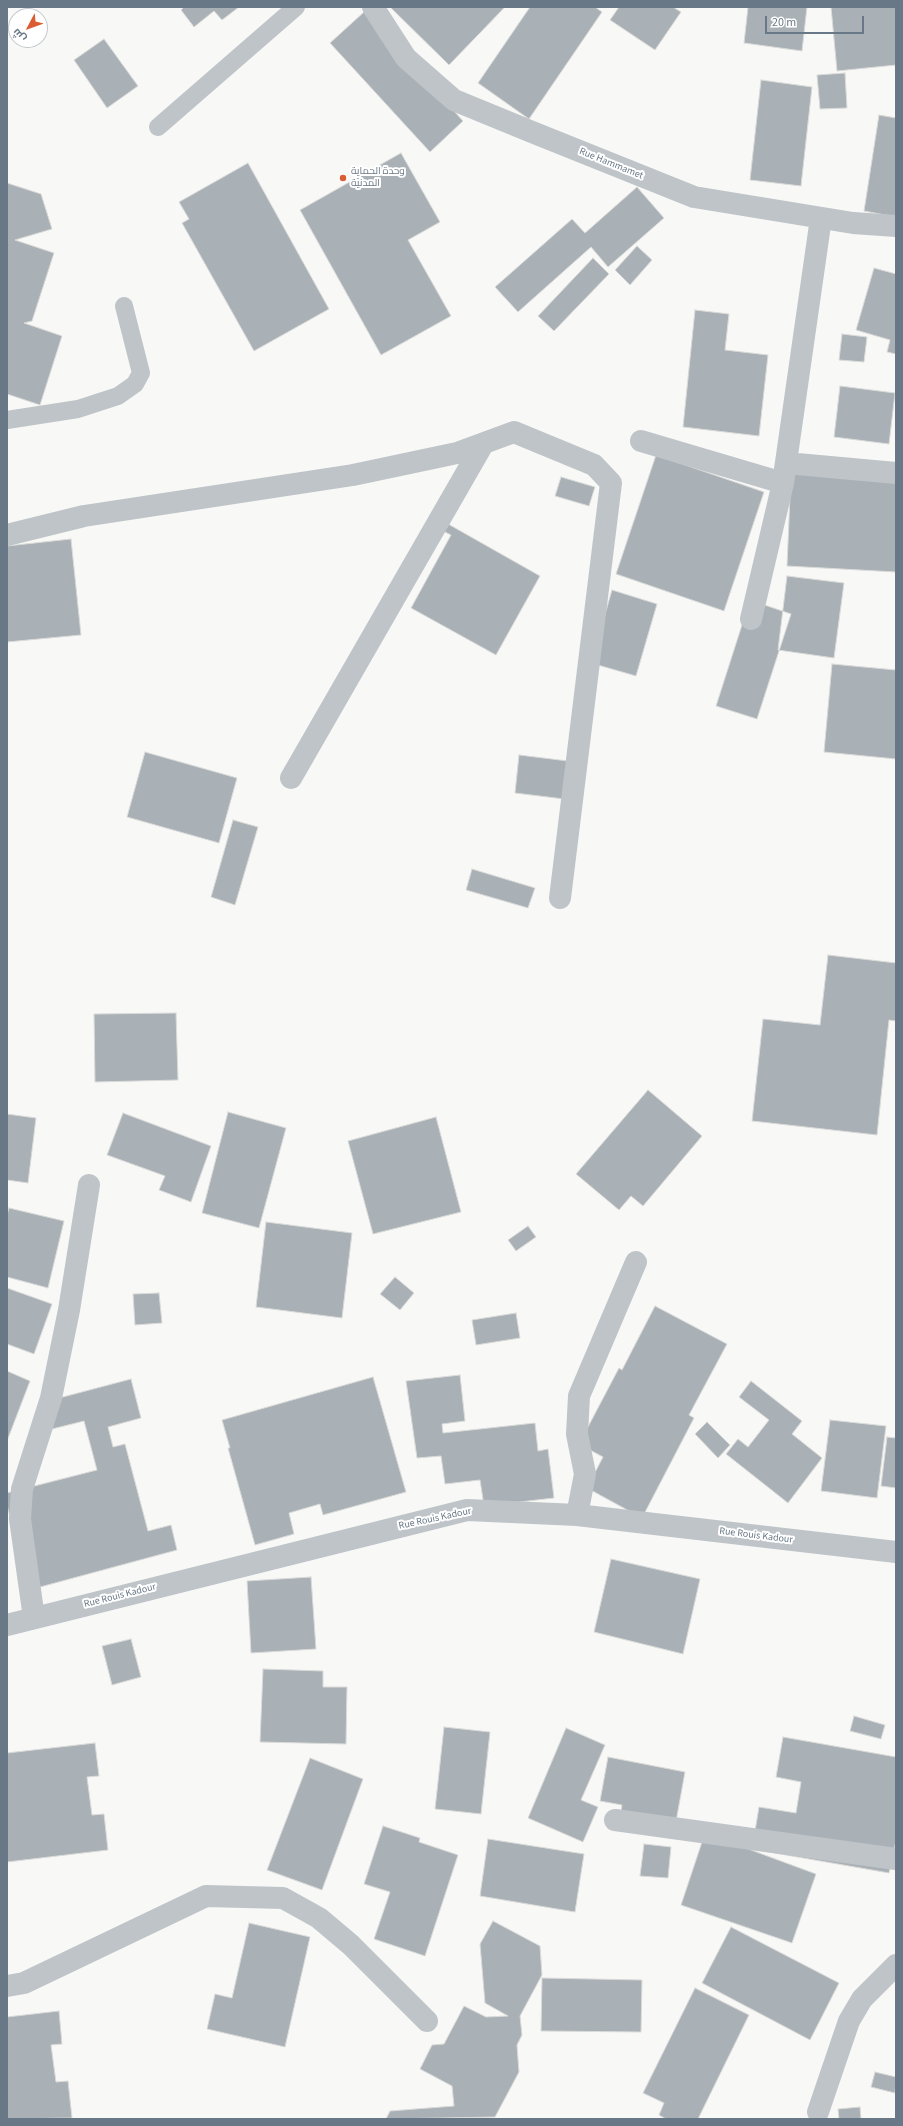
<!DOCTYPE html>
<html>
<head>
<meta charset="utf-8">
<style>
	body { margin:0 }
	#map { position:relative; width:903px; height:2126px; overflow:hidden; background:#f8f9f6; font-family:"Source Sans 3",Cairo,sans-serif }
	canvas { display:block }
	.frame { position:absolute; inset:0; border:8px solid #697886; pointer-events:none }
	.north { position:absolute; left:8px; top:8px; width:40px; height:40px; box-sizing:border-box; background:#fff; border:1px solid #c3c9cf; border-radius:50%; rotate:229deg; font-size:11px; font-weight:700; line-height:16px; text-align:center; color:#697886 }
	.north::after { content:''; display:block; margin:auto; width:14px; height:18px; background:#db5d33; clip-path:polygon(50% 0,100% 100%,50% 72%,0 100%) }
	.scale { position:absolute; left:765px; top:16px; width:99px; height:18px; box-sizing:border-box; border:2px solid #697886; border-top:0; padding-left:5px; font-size:12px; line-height:14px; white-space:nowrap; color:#697886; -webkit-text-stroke:3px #fff; paint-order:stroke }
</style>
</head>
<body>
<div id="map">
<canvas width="903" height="2126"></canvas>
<div class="frame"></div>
<div class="north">ش</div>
<div class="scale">20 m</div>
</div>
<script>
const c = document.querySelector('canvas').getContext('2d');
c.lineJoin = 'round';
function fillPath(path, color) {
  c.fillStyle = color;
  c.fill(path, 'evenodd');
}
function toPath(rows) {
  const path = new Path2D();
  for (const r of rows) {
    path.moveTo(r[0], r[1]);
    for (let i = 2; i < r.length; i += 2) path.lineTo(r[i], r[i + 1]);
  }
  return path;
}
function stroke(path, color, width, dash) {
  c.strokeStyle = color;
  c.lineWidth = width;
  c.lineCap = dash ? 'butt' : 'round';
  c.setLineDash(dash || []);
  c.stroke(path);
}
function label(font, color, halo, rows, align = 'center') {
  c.font = font + ' "Source Sans 3",Cairo,sans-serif';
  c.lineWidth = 4;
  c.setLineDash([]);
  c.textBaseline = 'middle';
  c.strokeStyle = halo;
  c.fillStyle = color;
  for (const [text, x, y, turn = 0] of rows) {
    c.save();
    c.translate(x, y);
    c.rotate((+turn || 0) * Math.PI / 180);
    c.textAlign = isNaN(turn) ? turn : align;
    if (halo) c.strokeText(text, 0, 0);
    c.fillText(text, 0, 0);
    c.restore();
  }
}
const building = toPath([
	[184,7,239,7,222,20,214,11,194,27,181,10,184,7],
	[390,7,505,7,449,65,390,7],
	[530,7,595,7,602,12,529,119,478,83,530,7],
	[619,7,673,7,681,12,655,50,610,20,619,7],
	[748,7,807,7,802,51,744,43,748,7],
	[831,7,896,7,896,65,837,71,831,7],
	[364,12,463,121,430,152,330,43,364,12],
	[104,39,138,86,107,108,74,60,104,39],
	[845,73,847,108,820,109,817,75,845,73],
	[761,80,812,87,801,186,750,180,761,80],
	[879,115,896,118,896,217,864,211,879,115],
	[401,153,440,222,408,240,451,316,381,355,300,210,401,153],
	[248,163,329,309,254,351,182,223,189,219,179,202,248,163],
	[7,183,41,194,52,229,15,240,54,253,32,321,24,323,62,336,40,405,7,394,7,183],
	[637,187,664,218,608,267,591,247,518,312,495,287,572,219,585,233,637,187],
	[637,246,652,260,630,285,615,270,637,246],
	[593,258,609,274,554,331,538,316,593,258],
	[874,268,896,274,896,354,887,352,890,340,856,330,874,268],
	[695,310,729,314,725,350,768,355,759,436,683,427,695,310],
	[842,334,867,337,864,362,839,360,842,334],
	[840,386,895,393,889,444,834,437,840,386],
	[656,455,764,492,724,611,616,574,656,455],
	[791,473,896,478,896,572,787,566,791,473],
	[561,477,595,487,589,506,555,496,561,477],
	[441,520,540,576,496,655,411,608,451,535,437,528,441,520],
	[71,539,81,635,7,642,7,546,71,539],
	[787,576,844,583,834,658,778,650,787,576],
	[612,590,657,604,636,676,591,663,612,590],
	[750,600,791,614,757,719,716,706,750,600],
	[832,664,896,670,896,759,824,752,832,664],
	[145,752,237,778,219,843,127,817,145,752],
	[519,755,568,761,564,799,515,793,519,755],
	[233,820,258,827,235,905,211,897,233,820],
	[472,869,535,888,528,908,466,890,472,869],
	[828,955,896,963,896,1021,889,1020,877,1135,752,1121,763,1019,820,1025,828,955],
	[176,1013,178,1080,95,1082,94,1014,176,1013],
	[648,1090,702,1136,643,1206,631,1196,619,1210,576,1174,648,1090],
	[228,1112,286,1128,259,1228,202,1213,228,1112],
	[123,1113,211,1146,191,1202,159,1190,165,1176,107,1155,123,1113],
	[7,1114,36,1118,28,1183,7,1180,7,1114],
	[436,1117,461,1212,373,1234,348,1141,436,1117],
	[9,1208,64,1221,48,1288,7,1277,7,1215,9,1208],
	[266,1222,352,1233,342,1318,256,1307,266,1222],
	[528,1226,536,1237,516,1251,508,1240,528,1226],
	[395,1277,414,1293,400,1310,380,1294,395,1277],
	[7,1288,52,1304,34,1354,7,1344,7,1288],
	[159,1293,162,1323,135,1325,133,1294,159,1293],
	[655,1306,727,1344,689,1415,694,1418,642,1518,587,1488,603,1457,579,1444,619,1368,622,1370,655,1306],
	[516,1313,520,1338,476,1345,472,1320,516,1313],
	[7,1371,30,1381,7,1441,7,1371],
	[460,1375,465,1421,442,1424,443,1433,535,1423,538,1451,548,1449,554,1498,484,1506,480,1480,445,1484,441,1456,417,1458,406,1381,460,1375],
	[373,1377,406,1492,323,1515,320,1504,289,1513,294,1534,255,1545,228,1448,230,1448,222,1420,373,1377],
	[131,1379,141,1418,108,1427,113,1447,125,1444,148,1531,171,1525,177,1550,29,1590,7,1505,7,1493,97,1470,84,1421,52,1429,44,1402,131,1379],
	[751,1381,802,1421,792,1434,822,1458,788,1503,726,1454,738,1439,748,1447,769,1420,739,1397,751,1381],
	[830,1420,886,1426,877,1498,821,1491,830,1420],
	[707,1422,730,1445,718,1458,695,1434,707,1422],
	[887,1437,896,1438,896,1488,881,1486,887,1437],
	[611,1559,700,1579,683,1654,594,1632,611,1559],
	[311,1577,316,1649,251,1653,247,1581,311,1577],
	[131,1639,141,1677,112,1685,102,1646,131,1639],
	[263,1669,323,1671,323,1687,347,1687,346,1744,260,1742,263,1669],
	[854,1716,885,1725,881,1739,850,1731,854,1716],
	[444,1727,490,1732,481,1814,435,1809,444,1727],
	[566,1728,605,1745,581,1800,598,1807,583,1842,528,1818,566,1728],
	[783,1737,896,1757,896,1841,889,1873,752,1849,759,1807,796,1813,801,1782,776,1777,783,1737],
	[95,1743,99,1776,87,1777,92,1815,104,1814,108,1850,7,1862,7,1753,95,1743],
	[608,1757,685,1772,673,1838,618,1829,622,1805,600,1801,608,1757],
	[310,1758,363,1779,322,1890,267,1870,310,1758],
	[383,1826,420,1838,419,1842,458,1855,425,1956,374,1939,390,1892,364,1884,383,1826],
	[705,1833,816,1874,792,1943,681,1905,705,1833],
	[488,1839,584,1854,575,1912,480,1896,488,1839],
	[644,1844,671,1847,668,1878,640,1876,644,1844],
	[493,1921,540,1946,542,1975,520,2016,522,2035,517,2045,519,2072,495,2117,386,2119,390,2111,454,2106,452,2086,420,2069,432,2045,444,2044,464,2006,486,2017,508,2016,485,2003,480,1944,493,1921],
	[249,1923,310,1937,285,2047,207,2029,215,1994,232,1998,249,1923],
	[731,1927,839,1983,810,2040,702,1983,731,1927],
	[542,1978,642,1980,641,2032,541,2031,542,1978],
	[695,1988,749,2015,698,2119,666,2119,659,2115,664,2103,643,2093,695,1988],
	[59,2011,62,2044,51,2045,56,2082,68,2081,72,2118,7,2119,7,2017,59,2011],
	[875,2072,896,2077,895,2093,871,2087,875,2072],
	[860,2107,861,2119,839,2119,838,2109,860,2107]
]);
fillPath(building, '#a9b1b7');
stroke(building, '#dadad8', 1);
stroke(toPath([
	[158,127,296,7],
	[7,420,78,409,118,396,135,384,141,373,124,306]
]), '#bfc4c8', 18);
stroke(toPath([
	[373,7,406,58,454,100,532,132,694,197,853,223,896,226],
	[641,441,783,483],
	[786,463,896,473],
	[7,535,84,516,353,475,457,453,514,432,594,465,611,483,560,898],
	[751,619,783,483,821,218],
	[291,778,483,444],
	[577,1515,585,1474,577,1434,579,1396,636,1262],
	[34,1618,20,1519,22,1489,51,1398,69,1310,89,1185],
	[7,1625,467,1510,577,1515,896,1552],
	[615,1820,896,1859],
	[7,1986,24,1983,206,1896,283,1898,319,1918,351,1945,427,2021],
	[818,2112,849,2021,862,1999,896,1965]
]), '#bfc4c8', 22);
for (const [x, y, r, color] of [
	[343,178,4,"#db5d33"]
]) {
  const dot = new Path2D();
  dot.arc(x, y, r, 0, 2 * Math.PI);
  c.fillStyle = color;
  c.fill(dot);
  stroke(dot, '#fff', 1.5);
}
label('10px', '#697886', '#fff', [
	["Rue Hammamet",611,164,22],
	["Rue Rouis Kadour",435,1519,-12],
	["Rue Rouis Kadour",756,1536,7],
	["Rue Rouis Kadour",120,1596,-14]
]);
label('10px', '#697886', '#fff', [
	["وحدة الحماية",351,172],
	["المدنية",351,184]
], 'left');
</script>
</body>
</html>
